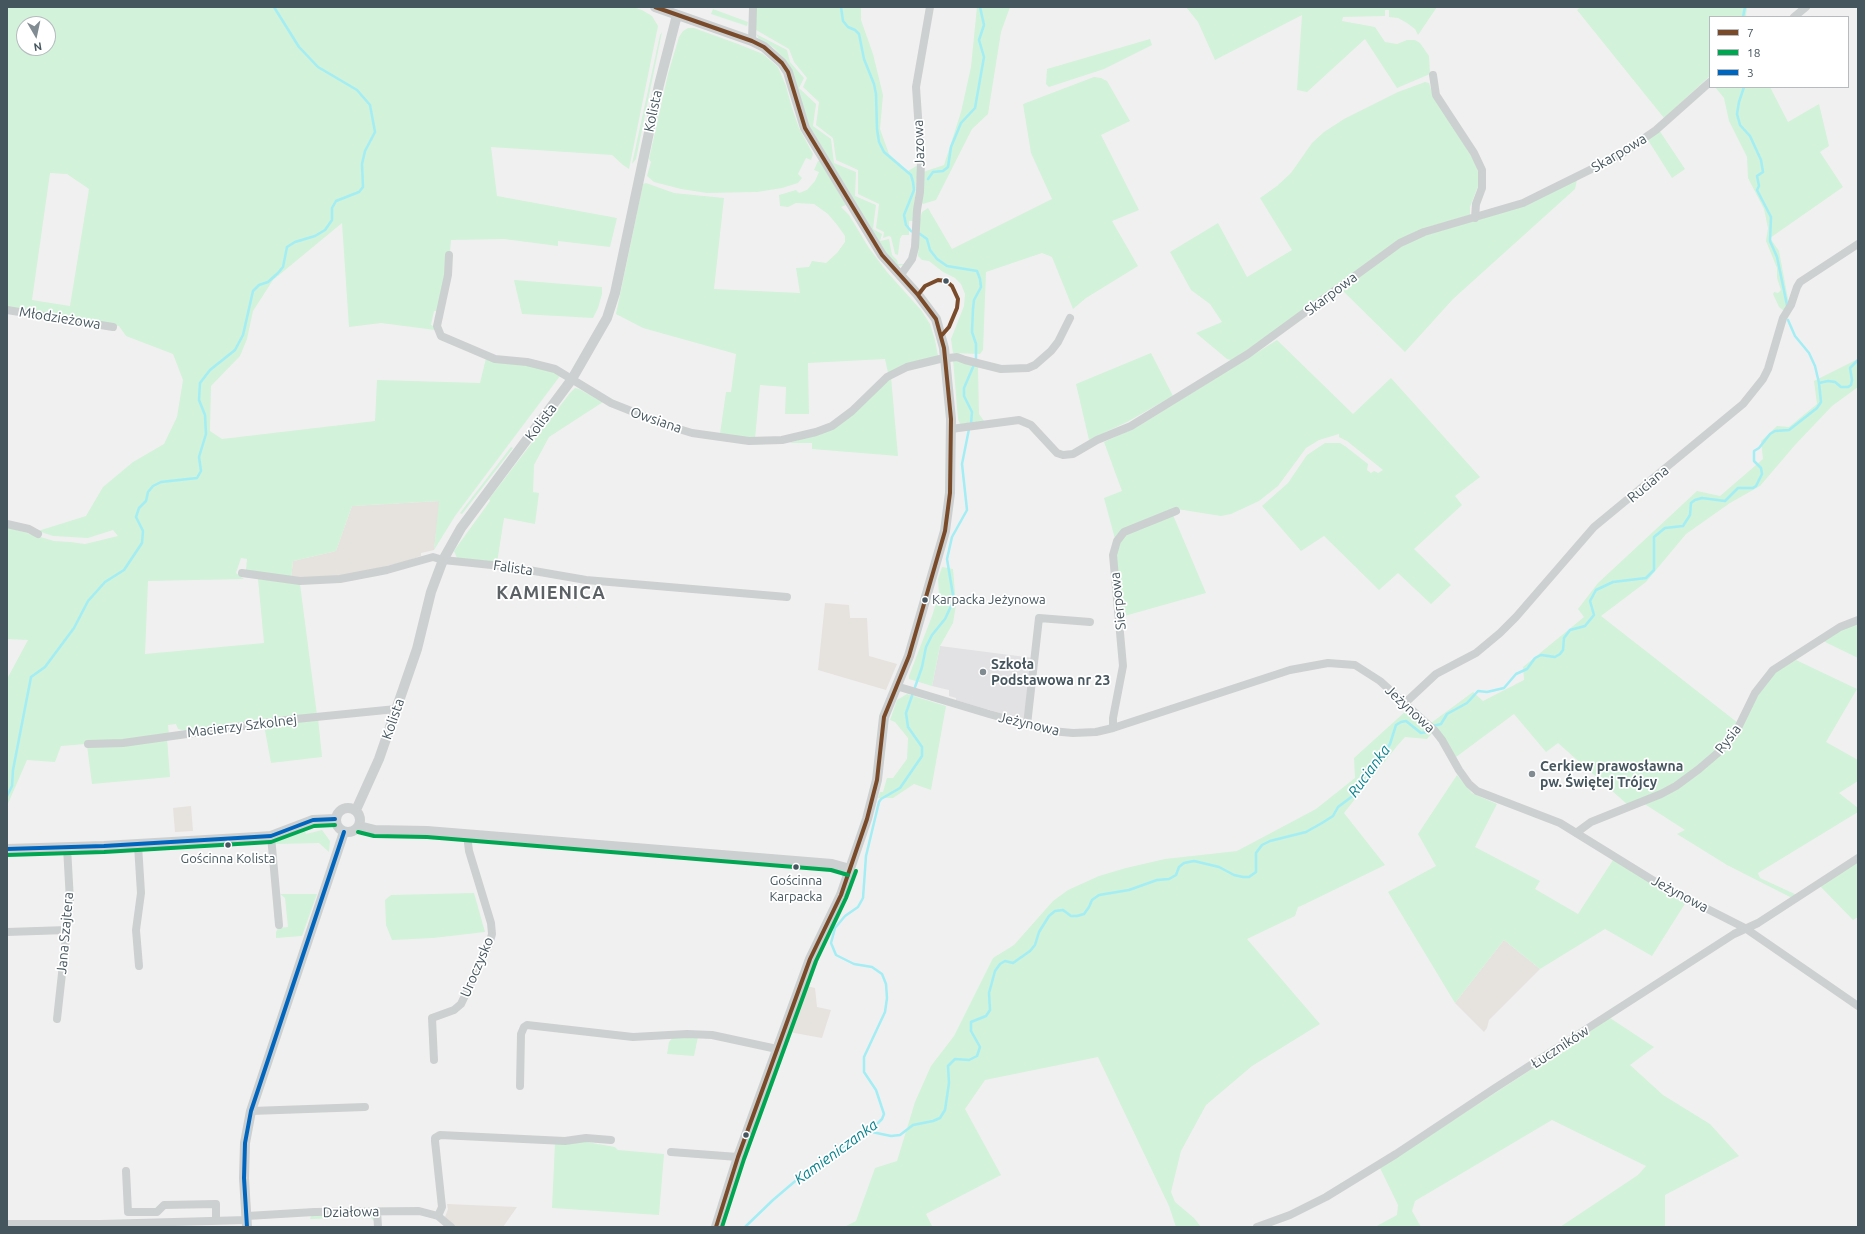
<!DOCTYPE html>
<html>
<head>
<meta charset="utf-8">
<style>
	body { margin:0 }
	#map { position:relative; width:1865px; height:1234px; overflow:hidden; background:#f1f0f0; font-family:Ubuntu,sans-serif }
	canvas { display:block }
	.frame { position:absolute; inset:0; border:8px solid #45565f; pointer-events:none }
	.legend { position:absolute; left:1709px; top:16px; width:140px; height:72px; box-sizing:border-box; background:#fff; border:1px solid #b5bbbf; margin:0; padding:5px 7px; list-style:none; font-size:12px; color:#45565f }
	.legend li { display:flex; align-items:center; gap:8px; height:20px }
	.legend b { width:20px; border:1px solid #b5bbbf }
	.north { position:absolute; left:16px; top:16px; width:40px; height:40px; box-sizing:border-box; background:#fff; border:1px solid #b5bbbf; border-radius:50%; rotate:171deg; font-size:11px; font-weight:700; line-height:16px; text-align:center; color:#45565f }
	.north::after { content:''; display:block; margin:auto; width:14px; height:18px; background:#818c92; clip-path:polygon(50% 0,100% 100%,50% 72%,0 100%) }
</style>
</head>
<body>
<div id="map">
<canvas width="1865" height="1234"></canvas>
<div class="frame"></div>
<ul class="legend">
<li><b style="height:5px;background:#7a4b2a"></b>7</li>
<li><b style="height:5px;background:#00a651"></b>18</li>
<li><b style="height:5px;background:#0065bd"></b>3</li>
</ul>
<div class="north">N</div>
</div>
<script>
const c = document.querySelector('canvas').getContext('2d');
c.lineJoin = 'round';
function fillPath(path, color) {
  c.fillStyle = color;
  c.fill(path, 'evenodd');
}
function toPath(rows) {
  const path = new Path2D();
  for (const r of rows) {
    if (r.length === 3) {
      path.moveTo(r[0] + r[2], r[1]);
      path.arc(r[0], r[1], r[2], 0, 2 * Math.PI);
      continue;
    }
    path.moveTo(r[0], r[1]);
    for (let i = 2; i < r.length; i += 2) path.lineTo(r[i], r[i + 1]);
  }
  return path;
}
function stroke(path, color, width, dash) {
  c.strokeStyle = color;
  c.lineWidth = width;
  c.lineCap = dash ? 'butt' : 'round';
  c.setLineDash(dash || []);
  c.stroke(path);
}
function label(font, color, halo, rows, align = 'center') {
  c.font = font + ' Ubuntu,sans-serif';
  c.lineWidth = 3.5;
  c.setLineDash([]);
  c.textBaseline = 'middle';
  c.strokeStyle = halo;
  c.fillStyle = color;
  for (const [text, x, y, turn = 0] of rows) {
    c.save();
    c.translate(x, y);
    c.rotate((+turn || 0) * Math.PI / 180);
    c.textAlign = isNaN(turn) ? turn : align;
    if (halo) c.strokeText(text, 0, 0);
    c.fillText(text, 0, 0);
    c.restore();
  }
}
fillPath(toPath([
	[440,501,434,550,421,553,421,556,404,562,339,577,291,578,293,561,336,551,352,506],
	[825,603,849,605,850,618,867,618,869,656,897,664,886,690,818,670],
	[191,806,193,831,175,832,173,808],
	[1504,940,1540,969,1489,1020,1487,1028,1484,1032,1455,1003],
	[807,986,815,988,817,1007,831,1010,822,1038,789,1032],
	[447,1204,517,1207,503,1227,456,1227,445,1217,448,1209]
]), '#e6e2dd');
fillPath(toPath([
	[940,646,1033,658,1026,715,1023,720,956,700,956,698,949,696,949,690,932,686]
]), '#e2e1e3');
fillPath(toPath([
	[7,7,633,7,642,10,652,16,658,26,629,169,623,165,612,155,491,147,497,196,617,218,610,247,558,241,558,246,504,239,451,240,450,253,439,311,434,311,431,325,435,327,435,330,381,323,349,327,342,223,273,280,253,311,247,339,240,356,211,386,210,431,222,439,375,421,377,380,480,383,486,358,523,364,554,372,560,376,455,516,434,550,439,501,352,506,336,551,293,561,291,578,246,571,247,559,241,558,236,573,244,579,148,581,145,654,264,643,258,579,300,584,317,715,187,731,178,729,176,724,168,725,169,735,122,741,61,746,55,762,27,760,7,806,7,679,28,640,7,639,7,527,54,541,70,542,85,544,118,536,113,530,88,538,53,536,38,531,86,516,103,487,133,462,164,444,177,417,183,380,173,354,126,336,119,326,32,310,7,308],
	[24,24,48,24,48,48,24,48],
	[50,173,67,174,89,189,70,306,32,300],
	[755,7,861,7,861,20,873,54,883,95,880,129,889,154,908,171,918,165,913,221,909,221,909,235,902,235,900,239,898,255,895,254,891,237,889,236,883,238,884,232,876,228,879,204,858,194,858,170,836,160,833,138,816,125,819,102,803,87,807,78,794,62,789,49,756,30],
	[977,7,1010,7,1001,32,988,114,972,129,936,200,923,204,921,202,923,172,944,165,961,112,971,67],
	[1186,7,1437,7,1418,35,1415,29,1407,23,1398,18,1389,17,1389,10,1385,10,1385,16,1343,17,1342,21,1375,27,1385,42,1397,44,1407,40,1415,40,1420,43,1429,56,1430,74,1397,88,1365,39,1307,92,1297,90,1302,15,1215,60,1198,22],
	[1581,7,1747,7,1746,17,1710,17,1710,76,1664,118,1577,10],
	[713,9,748,22,747,26,711,14],
	[688,28,694,28,738,44,763,54,778,67,786,86,792,108,799,128,813,154,811,160,806,158,798,174,802,178,798,183,782,188,757,192,707,193,681,189,654,182,647,176,651,162,649,159,668,74,679,37,683,31],
	[662,32,636,159,632,164,660,35],
	[756,34,787,50,790,62,804,78,799,88,816,104,813,126,831,139,834,163,856,172,855,196,876,205,873,229,882,234,880,241,889,239,892,255,897,260,898,264,905,264,903,265,898,266,885,252,810,127,788,63,774,48,759,39],
	[1150,39,1152,45,1104,69,1049,87,1046,84,1047,69],
	[1094,77,1101,78,1107,81,1130,121,1101,135,1139,210,1112,221,1138,266,1086,298,1073,309,1052,257,1042,253,986,272,983,350,980,354,953,353,951,339,964,306,965,294,961,284,955,278,943,272,929,261,922,260,918,256,920,219,922,212,928,208,952,249,1052,199,1031,153,1023,104],
	[1425,82,1429,83,1432,92,1476,164,1479,175,1479,184,1470,207,1470,215,1428,227,1237,357,1231,360,1227,359,1196,333,1222,322,1210,304,1191,290,1170,252,1218,223,1247,277,1292,250,1260,198,1277,186,1291,173,1312,143,1324,132,1344,119,1398,92],
	[1715,87,1770,87,1788,122,1819,104,1829,146,1820,152,1843,187,1770,238,1779,251,1788,299,1789,304,1784,311,1779,307,1773,294,1774,292,1778,293,1781,290,1777,278,1777,268,1766,241,1768,228,1764,209,1748,178,1747,157,1729,121,1724,98],
	[1659,130,1685,169,1672,178,1648,140],
	[818,161,820,161,846,205,841,207,849,215,869,248,887,272,921,310,930,324,935,340,938,356,888,373,885,359,808,363,809,414,785,414,786,387,760,385,755,439,720,434,726,392,731,392,736,354,643,328,616,314,643,184,646,183,674,193,724,198,714,289,800,293,796,268,809,267,812,261,826,263,837,253,845,242,845,236,838,226,828,214,814,204,796,203,788,207,780,206,779,195,796,190,799,193,807,190,815,181,819,172,814,170],
	[1577,180,1575,189,1453,299,1405,352,1342,290,1385,257,1412,240],
	[514,280,602,287,602,294,598,308,593,318,522,314],
	[1277,340,1353,414,1391,378,1480,477,1455,496,1462,505,1414,549,1451,585,1431,604,1398,573,1379,590,1324,536,1301,551,1262,506,1288,483,1307,455,1325,443,1340,443,1345,446,1368,464,1367,470,1371,473,1374,471,1378,473,1383,470,1347,441,1339,437,1339,434,1319,440,1306,448,1278,486,1259,501,1231,514,1221,516,1177,509,1115,539,1104,498,1122,491,1104,442,1137,427],
	[1151,353,1173,396,1127,422,1089,440,1076,384],
	[1858,359,1858,387,1832,406,1795,445,1760,486,1730,503,1686,534,1646,582,1601,616,1738,723,1719,750,1675,784,1628,805,1558,743,1546,752,1514,714,1456,757,1431,723,1473,692,1483,701,1524,680,1523,667,1584,617,1578,609,1598,583,1697,491,1720,496,1763,459,1761,441,1777,426,1789,427,1817,404,1814,381],
	[953,360,981,366,978,368,979,414,984,421,960,424,958,419],
	[891,377,898,456,812,449,812,443,789,443,820,433],
	[575,388,579,389,603,402,549,437,534,465,533,492,539,493,535,524,504,518,497,563,457,558,454,551,456,548,490,501,489,499,570,393],
	[511,447,513,448,462,514,460,513],
	[1173,515,1206,593,1121,617,1115,555,1118,543,1125,534],
	[942,567,953,569,956,605,953,623,940,646,932,686,909,679,909,676,932,616,939,594,938,579],
	[1858,623,1858,658,1823,641,1841,629],
	[1796,660,1857,689,1826,742,1858,760,1858,781,1839,793,1858,808,1858,812,1758,873,1760,878,1797,895,1792,898,1727,865,1677,834,1685,830,1643,803,1722,753,1757,695,1775,672],
	[907,694,946,706,931,790,914,784,893,798,878,798,880,792,883,792,887,778,893,778,907,759,908,738,895,722,890,720,897,700],
	[1407,710,1432,733,1427,739,1405,737,1397,746,1344,813,1385,865,1301,906,1298,907,1295,916,1247,939,1320,1024,1252,1066,1206,1105,1181,1151,1171,1192,1175,1202,1194,1218,1201,1227,1176,1227,1169,1206,1098,1057,985,1080,965,1109,1001,1175,926,1214,932,1226,844,1227,856,1221,875,1168,897,1161,915,1102,931,1066,954,1036,993,958,1014,945,1053,901,1068,890,1099,876,1126,868,1165,859,1237,851,1316,809,1355,778,1354,758],
	[318,718,322,757,271,763,264,725],
	[167,738,170,777,92,784,87,746],
	[1457,775,1472,793,1497,804,1475,847,1540,881,1535,889,1578,914,1613,860,1686,902,1652,956,1605,929,1540,969,1504,940,1455,1003,1388,892,1436,866,1418,834],
	[322,830,330,841,329,852,319,843,276,844,276,841,298,833,305,831,306,834],
	[1858,861,1858,917,1853,920,1820,886],
	[474,893,485,932,433,938,392,940,386,925,385,900,391,895],
	[280,894,317,894,302,936,276,938,276,932,278,928,288,927,285,898],
	[1610,1018,1654,1047,1630,1065,1663,1095,1710,1124,1739,1156,1665,1195,1665,1227,1560,1227,1638,1175,1646,1166,1552,1120,1415,1201,1412,1211,1421,1227,1375,1227,1397,1215,1398,1205,1380,1168],
	[673,1037,698,1037,694,1056,667,1054,669,1042],
	[581,1141,615,1147,618,1150,664,1154,659,1215,552,1208,555,1143],
	[372,1214,374,1216,374,1221,370,1217,310,1219,311,1216]
]), '#d2f2da');
stroke(toPath([
	[841,7,843,21,848,27,855,30,859,34,864,59,874,84,876,94,877,129,879,142,884,152,911,175,913,182,914,190,904,215,906,225,911,231,920,234,927,239,930,250,937,259,947,266,977,271,980,279,981,287,974,300,973,309,972,332,976,344,976,360,964,388,964,396,972,412,971,424],
	[1743,17,1745,7],
	[1744,87,1739,102,1737,114,1740,125,1750,136,1761,160,1763,172,1757,176,1759,186,1757,190,1771,217,1770,241,1777,257,1787,305],
	[928,179,933,172,943,171,948,167,951,147,961,123,975,108,984,57,979,40,984,25,980,7],
	[1788,320,1795,336,1809,353,1815,366,1819,383],
	[7,796,12,786,13,770,31,677,45,667,74,628,88,601,105,582,124,570,142,543,143,531,136,517,139,508,146,501,148,492,153,486,161,482,197,478,201,471,199,457,206,434,205,415,199,400,200,383,210,370,235,350,243,335,253,291,259,285,268,282,278,273,283,267,287,247,295,242,315,236,325,230,332,220,332,208,336,201,359,192,363,187,362,164,365,151,375,132,370,105,357,90,318,67,299,47,274,7],
	[867,1131,891,1136,900,1135,913,1125,933,1121,940,1118,945,1110,949,1083,948,1066,955,1059,969,1060,977,1056,980,1047,971,1031,971,1022,986,1016,990,1010,989,993,995,971,1000,964,1005,961,1013,963,1030,951,1035,945,1039,932,1049,916,1055,911,1063,910,1071,916,1077,916,1084,914,1089,907,1092,900,1099,895,1129,890,1157,880,1169,879,1176,875,1179,867,1184,863,1194,861,1219,867,1234,875,1243,877,1249,877,1256,872,1256,853,1262,845,1270,841,1306,832,1322,823,1333,816,1338,807,1358,792,1370,776,1390,744,1396,725,1401,722,1406,721,1421,733,1427,732,1433,726,1441,724,1447,714,1467,703,1478,691,1487,692,1504,688,1516,674,1527,669,1535,658,1541,655,1555,657,1560,654,1563,650,1564,638,1570,630,1585,626,1594,615,1590,601,1596,590,1613,582,1646,578,1654,570,1654,537,1665,528,1683,526,1690,515,1691,503,1695,500,1702,498,1725,501,1738,488,1753,488,1756,486,1762,474,1761,468,1754,461,1754,451,1759,448,1770,434,1775,431,1789,430,1817,408,1821,402,1819,383,1828,381,1835,382,1841,387,1848,387,1851,385,1852,380,1850,368,1858,360],
	[745,1227,773,1200,807,1171,878,1123,882,1119,884,1114,876,1090,864,1072,864,1057,885,1012,887,998,886,984,882,974,872,967,854,964,836,955,831,943,835,928,845,916,858,907,863,898,866,856,879,802,881,799,900,788,922,756,922,747,908,727,906,713,922,667,926,647,932,635,945,619,952,604,953,595,947,559,952,537,967,510,962,464,969,429]
]), '#a3edf4', 2.5);
stroke(toPath([
	[1794,17,1806,7],
	[752,41,753,7],
	[1433,75,1436,95,1474,153,1482,170,1482,188,1476,204,1475,218],
	[449,255,448,275,437,326,441,336,495,359,527,362,555,369,611,403,669,426,692,433,749,441,782,440,816,432,832,426,852,411,887,377,907,367,940,359,957,357,965,360,1001,369,1028,368,1035,365,1051,351,1058,342,1070,318],
	[900,276,912,259,915,247,917,210,920,192,921,161,916,87,930,7],
	[7,310,113,327],
	[951,429,1019,420,1031,425,1057,453,1063,455,1073,454,1097,440,1131,426,1248,354,1400,243,1424,232,1523,203,1620,155,1656,130,1710,82],
	[7,524,29,529,38,534],
	[242,573,300,581,340,579,387,570,433,557,443,560,511,567,586,580,787,597],
	[896,686,989,714,1051,731,1073,733,1096,732,1113,728,1290,670,1328,663,1355,665,1380,681,1435,731,1442,740,1459,770,1469,784,1477,791,1560,823,1662,886,1745,928,1858,1006],
	[1405,703,1436,674,1476,653,1500,633,1516,617,1594,527,1743,404,1763,379,1768,369,1783,318,1791,305,1797,287,1800,282,1858,244],
	[1027,725,1039,618,1090,622],
	[1113,728,1113,718,1123,666,1113,555,1117,541,1124,532,1176,511],
	[88,744,123,743,286,720,396,709],
	[1576,833,1591,822,1661,794,1676,786,1699,769,1720,751,1735,734,1755,693,1773,670,1840,627,1858,620],
	[271,836,279,925],
	[138,845,141,893,136,930,139,966],
	[7,932,67,930],
	[57,1019,70,901,67,847],
	[434,1060,432,1018,454,1010,461,1004,489,945,492,934,491,923,469,851,467,835],
	[520,1086,521,1034,524,1027,527,1025,633,1037,687,1034,712,1035,777,1049],
	[251,1111,365,1107],
	[671,1152,738,1157],
	[126,1171,128,1212,157,1212,164,1205,216,1204,216,1221],
	[377,1211,378,1227],
	[247,1216,314,1212,419,1211,438,1216,451,1227],
	[438,1216,442,1207,435,1141,435,1138,440,1135,565,1141,586,1138,611,1140],
	[7,1224,101,1224,247,1220],
	[1257,1227,1290,1215,1326,1197,1396,1154,1495,1088,1734,934,1758,923,1858,858]
]), '#ccd0d1', 8);
stroke(toPath([
	[655,7,752,41,764,47,782,63,788,72,805,128,882,255,918,295,936,319,944,348,951,419,950,493,945,531,909,656,884,717,877,780,867,819,841,895,810,959,738,1157,716,1227],
	[348,820,12],
	[356,810,379,759,417,649,431,592,443,560,461,528,572,379,607,318,615,293,659,85,677,15],
	[359,826,375,830,427,831,832,864,850,869],
	[7,849,104,846,257,837,271,836,313,820,335,819],
	[247,1227,244,1178,245,1143,251,1111,344,832]
]), '#ccd0d1', 10);
stroke(toPath([
	[655,7,752,41,764,47,782,63,788,72,805,128,882,255,918,295,936,319,944,348,951,419,950,493,945,531,909,656,884,717,877,780,867,819,841,895,810,959,738,1157,716,1227],
	[918,295,925,286,938,280,946,281,952,286,958,299,957,308,949,327,942,335]
]), '#7a4b2a', 4);
stroke(toPath([
	[358,832,374,836,427,837,831,870,848,875],
	[7,855,104,852,271,842,314,826,335,825],
	[722,1227,744,1159,816,961,846,898,856,871]
]), '#00a651', 4);
stroke(toPath([
	[7,849,104,846,271,836,313,820,335,819],
	[247,1227,244,1178,245,1143,251,1111,344,832]
]), '#0065bd', 4);
for (const [x, y, r, color] of [
	[946,281,3.5,"#45565f"],
	[925,600,3.5,"#45565f"],
	[983,672,4,"#818c92"],
	[1532,774,4,"#818c92"],
	[228,845,3.5,"#45565f"],
	[796,867,3.5,"#45565f"],
	[746,1135,3.5,"#45565f"]
]) {
  const dot = new Path2D();
  dot.arc(x, y, r, 0, 2 * Math.PI);
  c.fillStyle = color;
  c.fill(dot);
  stroke(dot, '#fff', 1.5);
}
label('13px', '#45565f', '#fff', [
	["Karpacka Jeżynowa",932,600,"left"],
	["Gościnna Kolista",228,859],
	["Gościnna",796,881],
	["Karpacka",796,897]
]);
label('14px', '#45565f', '#fff', [
	["Kolista",653,111,-78],
	["Jazowa",919,143,-92],
	["Skarpowa",1619,153,-31],
	["Skarpowa",1331,294,-37],
	["Młodzieżowa",60,318,9],
	["Owsiana",656,420,19],
	["Kolista",541,422,-53],
	["Ruciana",1648,484,-40],
	["Falista",513,568,8],
	["Sierpowa",1118,601,-96],
	["Jeżynowa",1410,709,43],
	["Kolista",393,719,-71],
	["Jeżynowa",1029,724,13],
	["Macierzy Szkolnej",242,726,-7],
	["Rysia",1728,739,-52],
	["Jeżynowa",1680,894,28],
	["Jana Szajtera",65,933,-85],
	["Uroczysko",477,967,-67],
	["Łuczników",1560,1047,-33],
	["Działowa",351,1212,-1]
]);
label('bold 14px', '#45565f', '#fff', [
	["Szkoła",991,664],
	["Podstawowa nr 23",991,680],
	["Cerkiew prawosławna",1540,766],
	["pw. Świętej Trójcy",1540,782]
], 'left');
label('italic 15px', '#04828e', '#fff', [
	["Rucianka",1369,771,-54],
	["Kamieniczanka",836,1152,-36]
]);
c.letterSpacing = '1px';
label('bold 18px', '#5b6165', '#fff', [
	["KAMIENICA",551,593]
]);
c.letterSpacing = '0px';
</script>
</body>
</html>
